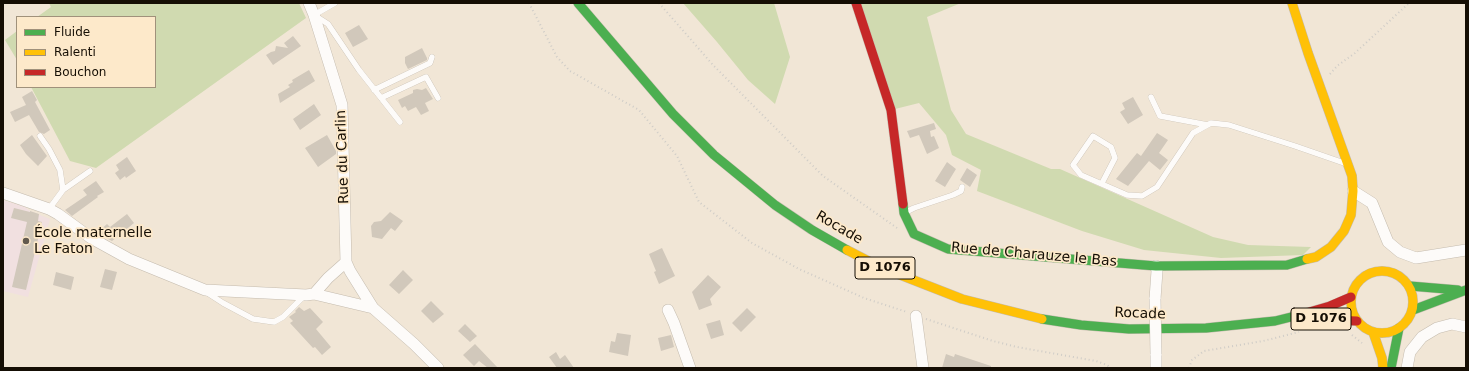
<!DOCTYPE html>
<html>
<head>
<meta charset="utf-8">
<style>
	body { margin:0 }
	#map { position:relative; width:1469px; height:371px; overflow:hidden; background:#f1e6d6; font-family:"DejaVu Sans",sans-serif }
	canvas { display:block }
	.frame { position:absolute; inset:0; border:4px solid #150e04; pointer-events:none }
	.legend { position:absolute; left:16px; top:16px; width:140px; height:72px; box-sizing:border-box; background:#fde9ca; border:1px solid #a0917b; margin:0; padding:5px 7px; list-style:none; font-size:12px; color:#150e04 }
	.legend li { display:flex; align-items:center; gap:8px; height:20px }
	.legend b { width:20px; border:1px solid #a0917b }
</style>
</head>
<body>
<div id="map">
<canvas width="1469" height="371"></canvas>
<div class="frame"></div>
<ul class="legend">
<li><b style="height:5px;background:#4caf50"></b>Fluide</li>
<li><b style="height:5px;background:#ffc107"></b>Ralenti</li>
<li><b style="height:5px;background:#c62828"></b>Bouchon</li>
</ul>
</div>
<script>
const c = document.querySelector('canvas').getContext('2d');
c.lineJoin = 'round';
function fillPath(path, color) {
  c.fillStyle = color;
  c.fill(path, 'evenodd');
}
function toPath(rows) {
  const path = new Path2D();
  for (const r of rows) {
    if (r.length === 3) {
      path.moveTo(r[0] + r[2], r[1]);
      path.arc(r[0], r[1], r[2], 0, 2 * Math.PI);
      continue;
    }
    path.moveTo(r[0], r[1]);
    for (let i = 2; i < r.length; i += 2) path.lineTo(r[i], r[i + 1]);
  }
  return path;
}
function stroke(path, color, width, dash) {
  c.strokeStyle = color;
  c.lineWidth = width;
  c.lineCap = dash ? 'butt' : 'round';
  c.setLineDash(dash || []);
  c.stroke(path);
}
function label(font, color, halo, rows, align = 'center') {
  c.font = font + ' "DejaVu Sans",sans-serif';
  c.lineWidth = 3.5;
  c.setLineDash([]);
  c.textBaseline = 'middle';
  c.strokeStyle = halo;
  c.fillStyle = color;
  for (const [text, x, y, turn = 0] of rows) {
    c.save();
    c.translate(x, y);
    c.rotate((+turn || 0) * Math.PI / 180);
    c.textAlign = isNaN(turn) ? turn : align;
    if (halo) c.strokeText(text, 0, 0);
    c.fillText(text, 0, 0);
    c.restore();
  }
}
fillPath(toPath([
	[3,200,25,207,30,211,50,219,28,297,3,291]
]), '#f1e0e0');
fillPath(toPath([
	[49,3,299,3,306,18,96,168,70,161,31,87,155,87,155,17,37,17,51,7],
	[683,3,774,3,790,57,775,104,748,80,717,42],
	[856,3,961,3,927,17,951,110,966,134,1051,169,1060,169,1213,237,1248,245,1311,247,1303,255,1221,258,1144,250,1082,231,977,191,981,170,952,155,946,135,919,103,891,110],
	[17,31,17,60,5,40]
]), '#d0dab0');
fillPath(toPath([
	[359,25,368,39,353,47,345,33],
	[293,36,301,46,273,65,266,55,271,52,275,51,276,46,288,48,284,43],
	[422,48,427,58,427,60,408,69,405,63,405,57],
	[309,70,315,81,280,103,278,94,290,87,288,85,293,82,292,80],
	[426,88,433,99,425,103,429,111,421,115,416,107,408,111,405,106,402,108,398,100,413,93,413,90,417,89,422,90],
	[32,91,37,100,35,102,50,130,44,134,39,132,29,115,15,122,10,112,26,105,22,97],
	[1133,97,1143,115,1128,124,1120,112,1125,109,1122,103],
	[314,104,321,115,300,130,293,119],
	[934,123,936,129,930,131,931,137,934,136,939,148,927,154,919,135,910,138,907,131],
	[1157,133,1168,140,1159,153,1168,160,1160,170,1149,161,1128,186,1116,179,1137,153,1141,156],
	[32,135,47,156,38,166,26,154,20,145],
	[327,135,336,151,336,154,318,167,305,148],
	[127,157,136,171,126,178,125,176,120,180,115,173,119,170,116,165],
	[947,162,956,169,945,187,935,181],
	[967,168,977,175,970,187,960,180],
	[96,181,104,192,97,196,98,197,72,216,65,210,87,195,83,190],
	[14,208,30,212,30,211,39,214,38,221,42,222,26,290,12,287,27,222,11,218],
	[390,212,403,221,395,231,391,228,382,239,372,237,371,226,374,222,381,221],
	[127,214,134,223,112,241,97,233,107,224,110,227],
	[662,248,675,276,659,284,654,272,656,271,649,254],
	[105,269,117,272,112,290,100,287],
	[403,270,413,280,399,294,389,285],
	[56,272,74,277,71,290,53,285],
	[708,275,721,287,710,299,712,305,699,310,692,292],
	[431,301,444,314,433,323,421,311],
	[299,307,304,311,310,308,323,322,316,329,331,347,322,355,315,347,313,348,290,323,293,321,289,317,296,312,295,311],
	[747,308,756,317,741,332,732,323],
	[720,320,724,335,711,339,706,324],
	[465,324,477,336,470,342,458,331],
	[617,333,631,335,628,356,609,352,611,341,615,342],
	[671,335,674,347,661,351,658,338],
	[475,344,498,368,488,368,479,361,474,366,463,355],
	[556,352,560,359,565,355,574,368,557,368,549,357],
	[946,354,954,357,955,354,991,366,991,368,942,368]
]), '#d1c8bb');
const lane = toPath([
	[335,3,314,15,328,24,359,70,400,122],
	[374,90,430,63,432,57],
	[1151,97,1160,116,1208,125],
	[381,98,426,77,438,98],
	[40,136,49,149,60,170,63,190],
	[1102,183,1115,158,1111,147,1093,136,1073,165,1081,175,1127,195,1142,196,1157,187,1193,133,1211,123,1229,125,1295,146,1344,163],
	[49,209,63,190,90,171],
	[906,212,914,208,953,195,961,191,962,187],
	[206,292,223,303,253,319,274,322,283,317,304,296]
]);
const street = toPath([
	[309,3,314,15,342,105,346,262,350,271,373,308],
	[1353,191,1372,203,1388,242,1400,252,1416,258,1466,250],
	[3,193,49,209,58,214,91,238,129,259,205,290,306,295,314,294,373,308,414,344,438,368],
	[314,294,328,278,346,262],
	[1155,299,1157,271,1156,266],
	[668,310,674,323,690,368],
	[916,316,923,368],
	[1156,368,1156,354],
	[1407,368,1410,352,1422,337,1437,328,1452,324,1466,327]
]);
const fast = toPath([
	[578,3,673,114,714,155,775,205,812,230,847,250],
	[903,204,904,213,914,234,948,249,1156,266,1287,265,1307,259],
	[1410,286,1458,290],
	[1413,310,1466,290],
	[1042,319,1081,325,1129,329,1206,328,1275,321,1299,315],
	[1391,368,1399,328]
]);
const slow = toPath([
	[1292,3,1308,53,1352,176,1353,191,1351,215,1344,231,1331,247,1316,257,1307,259],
	[847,250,880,267,962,299,1042,319],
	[1382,302,31],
	[1373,332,1382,358,1383,368]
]);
const jam = toPath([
	[856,3,891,110,903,204],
	[1299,315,1330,306,1351,297],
	[1304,319,1357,321]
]);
stroke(lane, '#c4bbae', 6);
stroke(street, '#c4bbae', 12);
stroke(fast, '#c4bbae', 10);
stroke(slow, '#c4bbae', 10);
stroke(jam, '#c4bbae', 10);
stroke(toPath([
	[529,3,557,57,570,71,639,110,677,156,699,202,752,243,799,269,864,298,907,312],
	[659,3,713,65,823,176,897,228],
	[1330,74,1337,66,1355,53,1409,3],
	[926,319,993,341,1017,347,1096,361,1107,365,1111,368],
	[1352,335,1362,343],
	[1189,368,1192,360,1204,351,1263,341,1299,332]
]), '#cfccc7', 2, [1, 3]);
stroke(lane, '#fdfbf9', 5.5);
stroke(street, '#fdfbf9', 11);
stroke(fast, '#4caf50', 9);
stroke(slow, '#ffc107', 9);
stroke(jam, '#c62828', 9);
const streetBridge = toPath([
	[1155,299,1156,354]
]);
stroke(streetBridge, '#c4bbae', 12, []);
stroke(streetBridge, '#fdfbf9', 11);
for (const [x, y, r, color] of [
	[26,241,4,"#625a4e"]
]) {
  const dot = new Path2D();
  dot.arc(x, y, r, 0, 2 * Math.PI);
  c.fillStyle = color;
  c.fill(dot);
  stroke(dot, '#fde9ca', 1.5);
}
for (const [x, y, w] of [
	[885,268,60],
	[1321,319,60]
]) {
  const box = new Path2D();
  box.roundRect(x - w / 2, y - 11, w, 22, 3);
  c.fillStyle = '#fde9ca';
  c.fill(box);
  stroke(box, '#150e04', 1);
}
label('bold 13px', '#150e04', null, [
	["D 1076",885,268],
	["D 1076",1321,319]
]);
label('14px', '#150e04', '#fde9ca', [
	["Rue du Carlin",343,157,-92],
	["Rocade",839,228,30],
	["Rue de Charauze le Bas",1034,255,5],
	["Rocade",1140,314,2]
]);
label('14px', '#150e04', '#fde9ca', [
	["École maternelle",34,233],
	["Le Faton",34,249]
], 'left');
</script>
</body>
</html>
